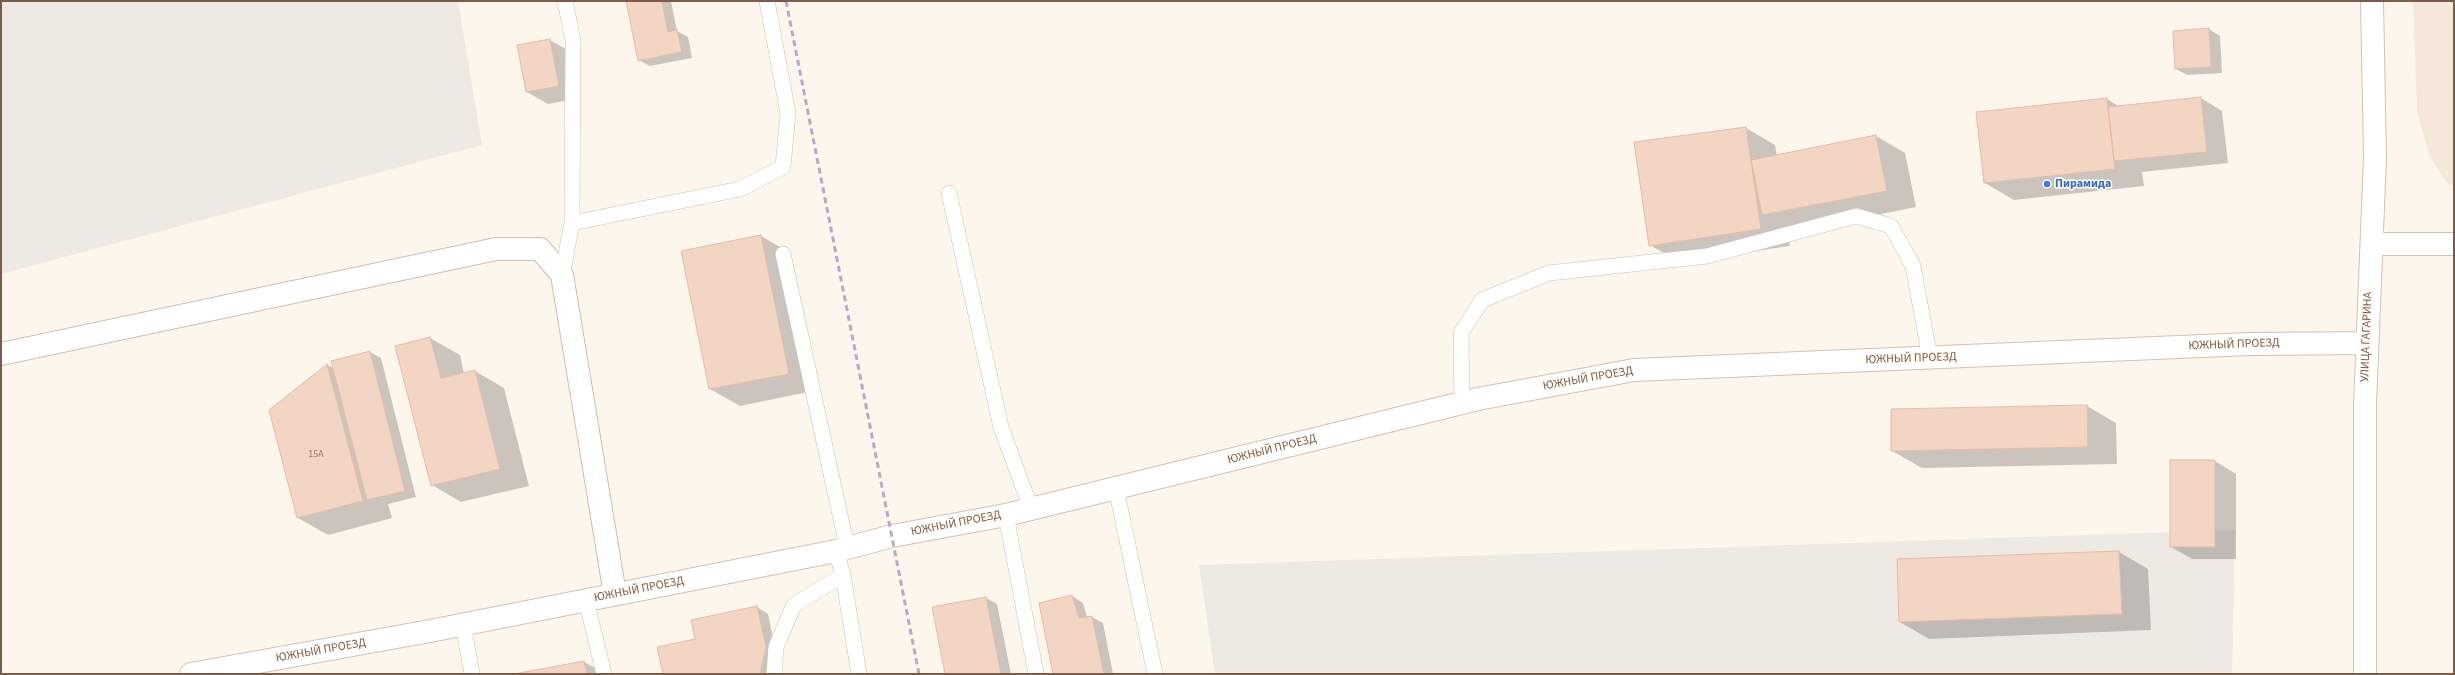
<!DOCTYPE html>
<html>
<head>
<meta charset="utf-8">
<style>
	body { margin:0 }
	#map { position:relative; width:2455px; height:675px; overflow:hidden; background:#fdf6ec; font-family:"Source Sans 3",sans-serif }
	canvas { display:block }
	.frame { position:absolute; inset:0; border:2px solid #7a5c4d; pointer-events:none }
</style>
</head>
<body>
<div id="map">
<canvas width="2455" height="675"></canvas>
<div class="frame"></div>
</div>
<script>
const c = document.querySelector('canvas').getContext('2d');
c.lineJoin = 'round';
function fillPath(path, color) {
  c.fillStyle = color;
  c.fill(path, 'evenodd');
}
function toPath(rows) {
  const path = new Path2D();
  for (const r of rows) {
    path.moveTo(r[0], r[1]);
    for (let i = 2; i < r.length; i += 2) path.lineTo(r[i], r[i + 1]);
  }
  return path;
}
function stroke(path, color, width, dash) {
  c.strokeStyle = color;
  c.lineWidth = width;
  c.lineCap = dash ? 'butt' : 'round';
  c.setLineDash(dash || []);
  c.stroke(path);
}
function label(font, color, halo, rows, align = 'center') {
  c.font = font + ' "Source Sans 3",sans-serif';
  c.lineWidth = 3;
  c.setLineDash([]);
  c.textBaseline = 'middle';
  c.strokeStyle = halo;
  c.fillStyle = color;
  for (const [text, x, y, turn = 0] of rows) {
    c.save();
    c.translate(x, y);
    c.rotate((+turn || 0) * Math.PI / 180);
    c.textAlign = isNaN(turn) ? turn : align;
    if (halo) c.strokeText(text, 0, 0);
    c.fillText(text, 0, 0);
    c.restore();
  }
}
fillPath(toPath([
	[2413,1,2454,1,2454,187,2446,182,2429,155,2417,111]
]), '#f5e8da');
fillPath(toPath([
	[1,1,458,1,482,145,1,274],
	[2235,530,2232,674,1215,674,1199,565]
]), '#efe9e4');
fillPath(toPath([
	[627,1,671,1,677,31,688,37,692,58,650,66,639,60],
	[2209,29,2220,36,2222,73,2187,75,2176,69],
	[550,40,571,52,580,98,548,104,527,92],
	[2201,98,2222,111,2228,163,2142,172,2144,186,2014,200,1985,183,1977,113,2107,99,2120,107],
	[1746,128,1775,145,1777,156,1876,136,1905,153,1916,207,1792,232,1788,229,1790,246,1680,262,1650,245],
	[761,236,790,253,818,390,740,406,710,389],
	[430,338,460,355,464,374,475,371,504,388,529,486,461,502,432,485,397,347],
	[370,352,381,358,416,497,388,504,392,518,328,535,298,518,270,410,327,365,335,369],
	[2087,406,2116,423,2117,464,1922,468,1892,451],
	[2215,461,2236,474,2236,559,2192,559,2171,547],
	[2119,552,2148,569,2151,630,1929,639,1900,622],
	[1072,596,1083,603,1087,617,1092,617,1103,623,1113,674,1054,674],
	[986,598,997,604,1011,674,946,674],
	[757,607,768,614,776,653,772,674,664,674,696,640],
	[584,662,595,668,596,674,520,674]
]), '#0003');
const building = toPath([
	[626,1,662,1,668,32,677,30,682,52,638,61,626,1],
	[2209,28,2211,67,2175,69,2173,31,2209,28],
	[550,39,559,86,526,92,517,45,550,39],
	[2201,97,2207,152,2114,161,2108,107,2201,97],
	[2107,98,2115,169,1984,183,1976,112,2107,98],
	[1746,127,1761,229,1649,246,1634,142,1746,127],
	[1876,135,1887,191,1762,215,1751,160,1876,135],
	[761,235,789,374,709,389,681,251,761,235],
	[430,337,441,378,475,370,500,469,431,486,395,346,430,337],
	[370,351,405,491,367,500,331,361,370,351],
	[327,364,363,501,297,518,269,410,327,364],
	[2087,405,2088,447,1891,451,1891,409,2087,405],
	[2170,460,2215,460,2215,547,2170,547,2170,460],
	[2119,551,2122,614,1899,622,1897,559,2119,551],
	[1072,595,1079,618,1092,616,1104,674,1053,674,1039,603,1072,595],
	[986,597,1001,674,945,674,932,607,986,597],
	[757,606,766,646,760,674,663,674,657,647,695,639,691,620,757,606],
	[584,661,587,674,514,674,584,661]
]);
fillPath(building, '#f3d5c3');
stroke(building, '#e6bba3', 1);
const lane = toPath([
	[949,193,1001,427,1031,509],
	[572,223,740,189,783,167,788,113,767,1],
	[783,254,847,547],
	[562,275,572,223,573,40,565,1],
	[1462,403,1461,333,1482,300,1549,273,1707,256,1856,216,1891,226,1913,266,1930,358],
	[1116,488,1155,674],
	[1006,515,1036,674],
	[836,551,843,575,859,674],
	[586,600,604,674],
	[463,624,472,674],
	[774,674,776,647,794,605,843,575]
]);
const street = toPath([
	[1,354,496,249,540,249,562,275,615,594]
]);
const secondary = toPath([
	[2372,244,2454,244],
	[191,674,430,631,836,551,892,536,1006,515,1478,399,1634,370,2250,344,2367,343],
	[2365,674,2365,405,2375,157,2372,1]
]);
stroke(lane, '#d1beb0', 16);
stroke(street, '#d1beb0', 24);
stroke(secondary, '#d6c0b0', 24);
stroke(lane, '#fff', 15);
stroke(street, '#fff', 22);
stroke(secondary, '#fff', 22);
stroke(toPath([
	[786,1,919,674]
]), '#b9a8c9', 3, [6, 4]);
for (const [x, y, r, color] of [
	[2047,184,4,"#3f7fe0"]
]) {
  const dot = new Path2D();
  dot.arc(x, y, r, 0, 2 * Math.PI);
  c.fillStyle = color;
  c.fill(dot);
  stroke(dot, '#fffaf3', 1.5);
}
label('10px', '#987a6a', null, [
	["15А",316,455]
]);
label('bold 12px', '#366cbe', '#fffaf3', [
	["Пирамида",2055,184]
], 'left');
label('12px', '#7a5c4d', '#fffaf3', [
	["УЛИЦА ГАГАРИНА",2367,337,-88],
	["ЮЖНЫЙ ПРОЕЗД",2234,345,-2],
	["ЮЖНЫЙ ПРОЕЗД",1911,359,-2],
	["ЮЖНЫЙ ПРОЕЗД",1588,379,-10],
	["ЮЖНЫЙ ПРОЕЗД",1272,450,-14],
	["ЮЖНЫЙ ПРОЕЗД",956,524,-11],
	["ЮЖНЫЙ ПРОЕЗД",639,590,-11],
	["ЮЖНЫЙ ПРОЕЗД",321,651,-10]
]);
</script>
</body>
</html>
